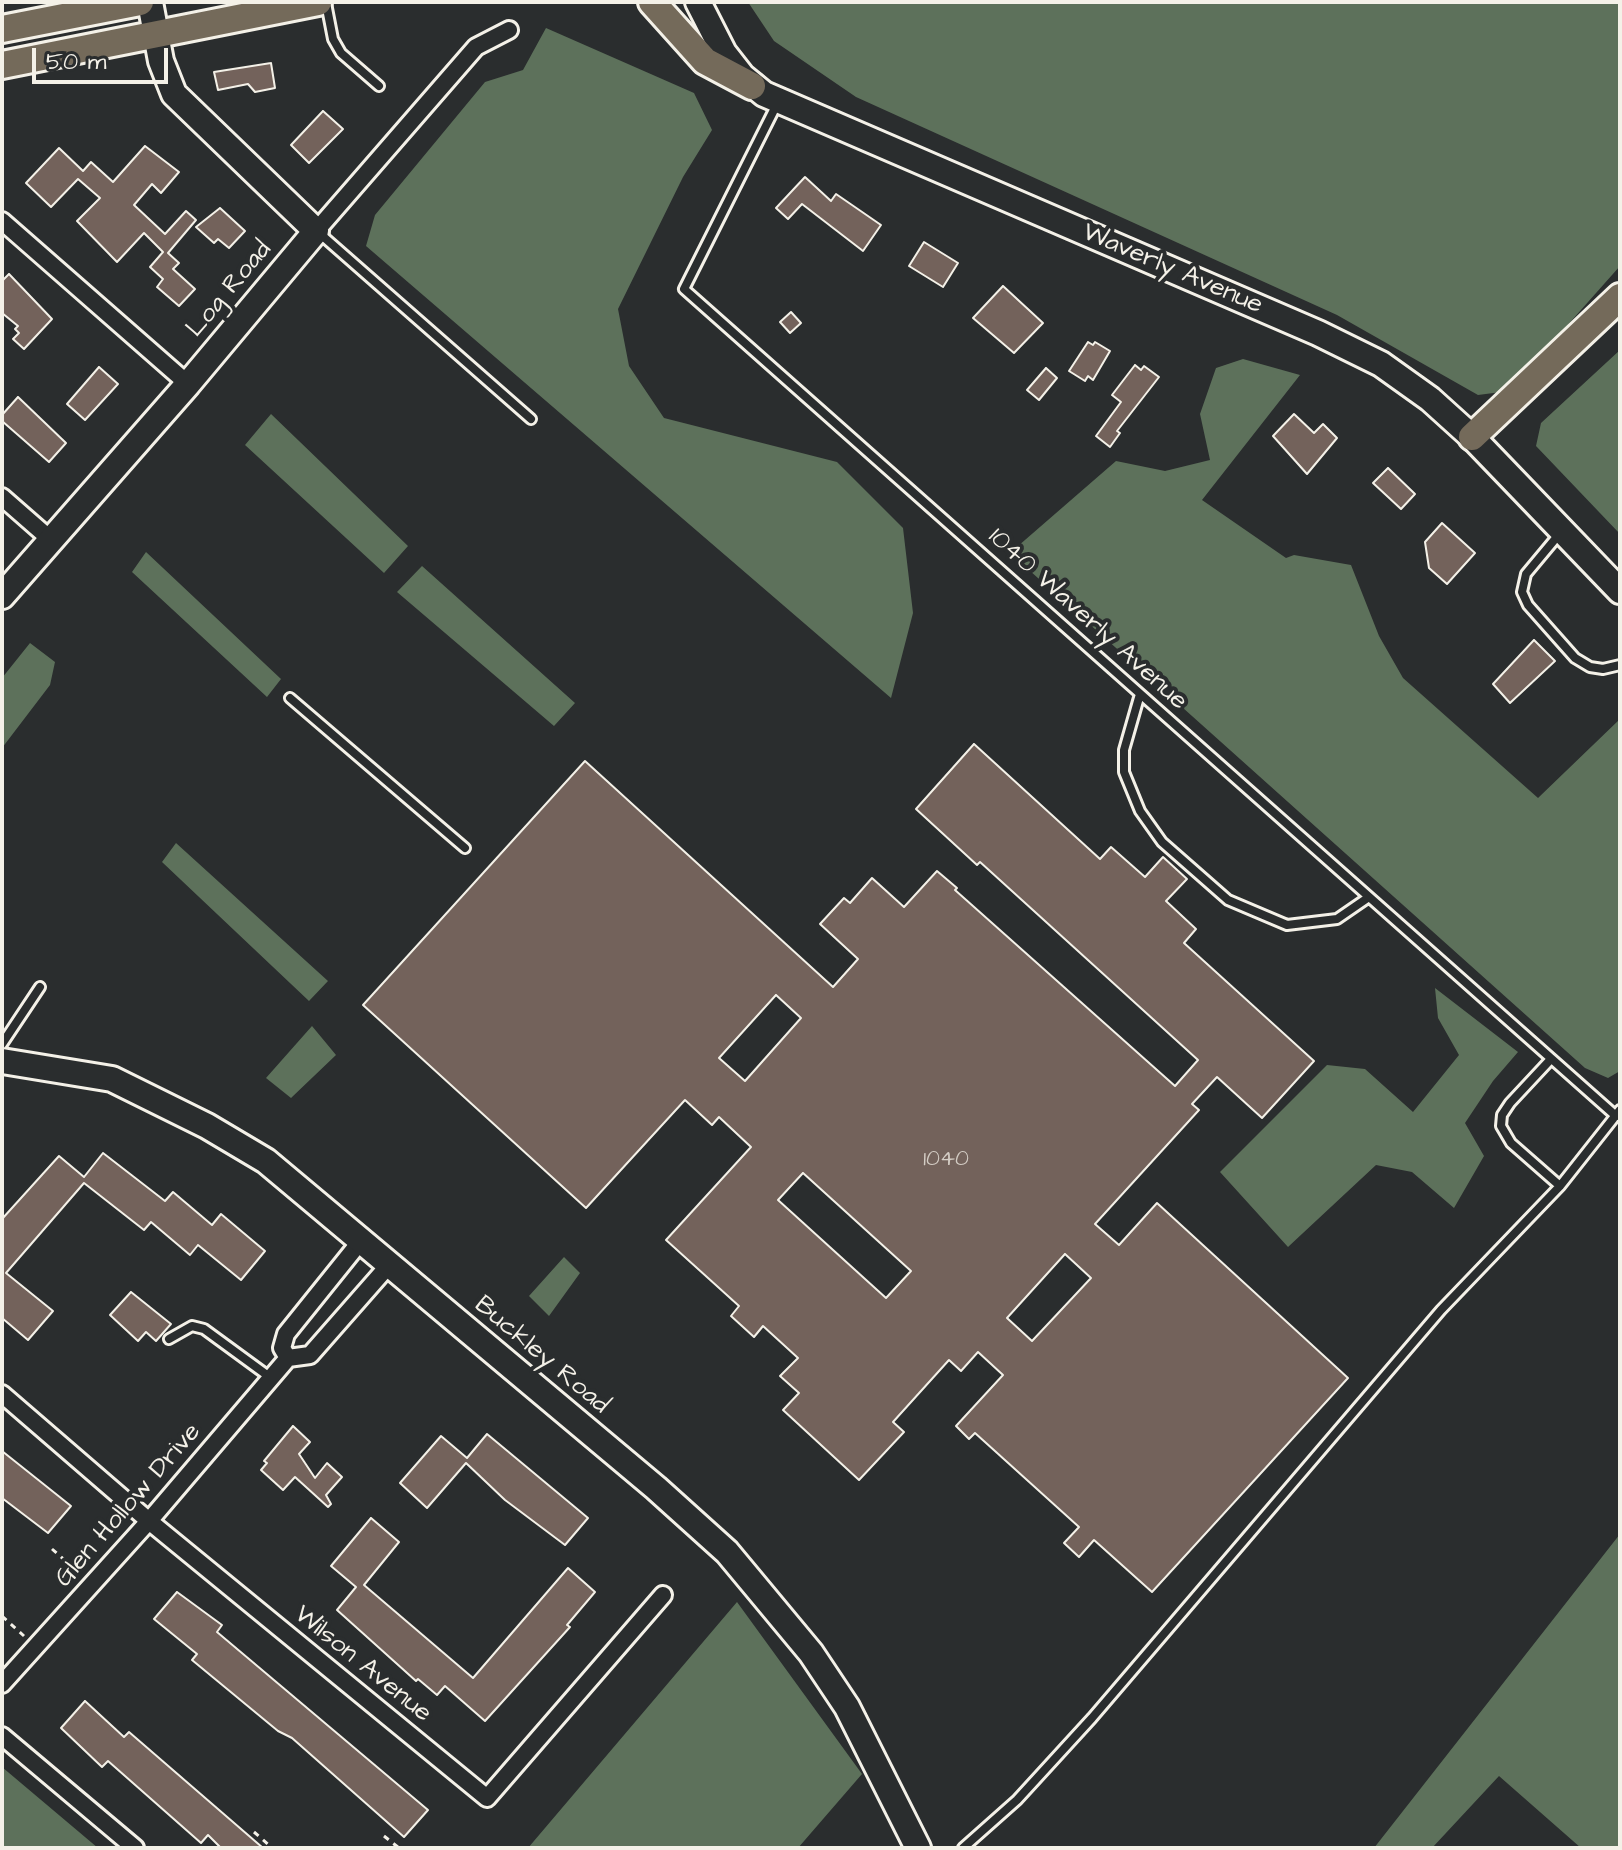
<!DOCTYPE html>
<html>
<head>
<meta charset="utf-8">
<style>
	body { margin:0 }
	#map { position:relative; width:1622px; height:1850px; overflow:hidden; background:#2a2d2e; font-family:"Architects Daughter",sans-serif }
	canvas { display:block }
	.frame { position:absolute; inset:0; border:4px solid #f4f1e8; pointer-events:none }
	.scale { position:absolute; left:32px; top:48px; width:136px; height:36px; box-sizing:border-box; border:4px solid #f4f1e8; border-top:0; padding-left:10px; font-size:24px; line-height:28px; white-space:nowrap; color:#f4f1e8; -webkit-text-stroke:6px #2a2d2e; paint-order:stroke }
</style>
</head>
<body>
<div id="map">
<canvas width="1622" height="1850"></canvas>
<div class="frame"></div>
<div class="scale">50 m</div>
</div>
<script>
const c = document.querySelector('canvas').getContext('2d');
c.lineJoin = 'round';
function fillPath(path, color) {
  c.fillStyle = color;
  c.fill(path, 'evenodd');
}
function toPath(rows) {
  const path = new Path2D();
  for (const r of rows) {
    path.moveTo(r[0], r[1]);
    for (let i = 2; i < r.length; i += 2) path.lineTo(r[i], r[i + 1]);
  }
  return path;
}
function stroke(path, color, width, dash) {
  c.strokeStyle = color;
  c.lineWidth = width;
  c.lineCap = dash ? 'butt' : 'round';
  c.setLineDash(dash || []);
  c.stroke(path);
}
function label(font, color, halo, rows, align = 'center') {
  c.font = font + ' "Architects Daughter",sans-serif';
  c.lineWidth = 8;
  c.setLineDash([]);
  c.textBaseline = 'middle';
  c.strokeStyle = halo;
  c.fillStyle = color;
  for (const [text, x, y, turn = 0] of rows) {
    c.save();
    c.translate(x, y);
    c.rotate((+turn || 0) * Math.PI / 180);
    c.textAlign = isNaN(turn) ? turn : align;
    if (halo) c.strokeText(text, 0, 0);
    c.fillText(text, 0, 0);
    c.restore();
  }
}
fillPath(toPath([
	[748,2,1620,2,1620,266,1509,391,1478,395,1337,315,856,97,774,41],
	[546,28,694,93,712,130,683,177,618,309,629,366,664,418,837,462,903,528,913,613,891,698,366,246,375,215,485,82,523,70],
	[1620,350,1620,534,1536,446,1541,423],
	[1243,359,1300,375,1202,500,1286,558,1294,555,1351,565,1379,636,1403,678,1538,798,1620,719,1620,1071,1608,1078,1585,1068,1010,553,1116,461,1165,471,1210,460,1200,414,1216,368],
	[271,414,408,546,384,573,245,445],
	[146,552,281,679,267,697,132,572],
	[422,566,575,703,554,726,397,592],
	[30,643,55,662,50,685,2,748,2,678],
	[176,843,328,981,309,1001,162,862],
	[1435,988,1518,1052,1493,1081,1465,1123,1484,1156,1454,1208,1412,1172,1376,1165,1288,1247,1220,1172,1327,1065,1365,1069,1413,1112,1459,1055,1438,1018],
	[312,1026,336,1055,291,1098,266,1078],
	[564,1257,580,1273,549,1316,529,1296],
	[1620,1534,1620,1848,1581,1848,1499,1776,1432,1848,1374,1848],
	[737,1602,862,1774,798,1848,528,1848],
	[2,1767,98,1848,2,1848]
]), '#5d715b');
const building = toPath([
	[271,63,275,88,255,92,248,84,218,90,214,72,271,63],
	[323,111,343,129,309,163,291,145,323,111],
	[145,146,179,172,161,193,152,184,134,205,165,234,186,211,196,220,168,253,179,263,173,269,195,289,179,306,157,287,163,279,150,267,163,252,144,233,117,262,77,221,100,198,78,179,51,207,26,183,59,148,83,171,91,162,113,182,145,146],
	[805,177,831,201,836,194,881,225,863,251,802,204,788,219,776,208,805,177],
	[220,208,245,231,229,248,218,239,214,243,196,227,220,208],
	[924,242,958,263,943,287,909,266,924,242],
	[9,274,52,319,24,349,13,339,19,333,15,329,18,326,2,313,2,281,9,274],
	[1003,286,1043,323,1014,353,973,318,1003,286],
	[791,312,801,323,790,333,780,322,791,312],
	[1088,342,1093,345,1095,342,1110,351,1093,380,1088,376,1085,381,1069,371,1088,342],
	[1135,365,1141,370,1144,366,1159,377,1117,431,1120,433,1110,447,1096,436,1121,402,1112,395,1135,365],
	[99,367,118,384,85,420,67,404,99,367],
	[1046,368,1057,378,1039,400,1027,390,1046,368],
	[18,397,66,443,49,462,2,421,2,415,18,397],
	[1294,414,1314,433,1323,424,1337,438,1307,474,1273,436,1294,414],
	[1388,468,1415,494,1401,509,1373,483,1388,468],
	[1442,523,1475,553,1447,584,1429,568,1425,542,1442,523],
	[1534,640,1555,661,1510,703,1493,684,1534,640],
	[974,744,1100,859,1111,847,1145,877,1163,857,1187,879,1166,901,1196,929,1184,943,1314,1061,1262,1118,1217,1077,1192,1104,1199,1110,1095,1224,1119,1245,1157,1203,1348,1378,1152,1592,1094,1540,1079,1557,1064,1543,1079,1527,975,1433,969,1439,956,1426,1003,1375,978,1352,961,1371,949,1360,893,1422,904,1432,859,1480,783,1410,799,1393,780,1376,798,1358,763,1326,754,1337,731,1316,739,1306,666,1240,751,1147,719,1117,712,1125,685,1100,586,1208,363,1005,585,761,833,987,858,959,820,924,844,898,850,903,872,878,904,907,937,871,957,888,955,890,1175,1086,1198,1060,980,862,977,865,916,809,974,744],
	[776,995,801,1018,745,1081,719,1058,776,995],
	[803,1173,911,1271,886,1298,778,1200,803,1173],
	[1065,1254,1091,1278,1032,1341,1007,1318,1065,1254],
	[103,1153,165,1201,173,1192,212,1225,221,1214,265,1251,241,1280,198,1245,190,1255,151,1222,144,1230,84,1183,6,1273,53,1311,28,1340,2,1318,2,1219,59,1156,84,1177,103,1153],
	[131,1292,171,1324,156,1341,146,1332,138,1341,110,1315,131,1292],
	[293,1426,310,1442,299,1454,315,1478,327,1463,342,1477,326,1495,331,1504,328,1507,295,1477,283,1490,261,1470,267,1463,264,1461,293,1426],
	[487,1434,588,1518,565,1545,505,1500,466,1463,427,1508,400,1483,441,1436,467,1458,487,1434],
	[2,1451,71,1506,48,1533,2,1498,2,1451],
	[371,1518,399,1542,364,1585,473,1678,568,1568,595,1592,567,1625,570,1627,485,1721,445,1686,437,1695,418,1679,416,1681,337,1610,356,1587,331,1566,371,1518],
	[177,1592,222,1625,217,1632,428,1810,404,1837,292,1738,278,1731,192,1660,197,1654,154,1619,177,1592],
	[85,1701,124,1737,129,1732,263,1848,221,1848,208,1835,201,1843,108,1761,102,1767,61,1728,85,1701]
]);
fillPath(building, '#73625b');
stroke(building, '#f4f1e8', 2);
const lane = toPath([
	[326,3,333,39,341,53,379,86],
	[778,102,684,289,1616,1116],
	[318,232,531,419],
	[1561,532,1526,574,1522,592,1528,605,1575,658,1590,667,1603,669,1620,665],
	[1140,694,1124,750,1124,772,1140,811,1162,842,1228,900,1287,925,1337,919,1369,897],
	[290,698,465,848],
	[2,1044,40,987],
	[1551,1059,1510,1103,1502,1115,1501,1126,1511,1143,1560,1186],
	[169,1339,192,1326,204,1329,271,1378],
	[963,1848,1017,1800,1092,1718,1441,1310,1560,1186,1620,1110]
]);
const street = toPath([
	[2,221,188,384],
	[316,231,476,47,509,30],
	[2,497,50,539],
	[360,1242,286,1334,282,1348,288,1358,310,1355,389,1265],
	[2,1394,149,1521,487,1798,663,1595],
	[2,1684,149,1521,288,1358],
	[2,1736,135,1848]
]);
const secondary = toPath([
	[698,2,724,53,742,76,764,94,1318,333,1381,364,1430,399,1472,437,1620,591],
	[2,596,188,384,316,231,174,94,161,61,150,2],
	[2,1061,112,1079,207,1126,266,1161,656,1488,727,1552,811,1653,847,1707,918,1848]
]);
const primary = toPath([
	[652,2,705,61,752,86],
	[2,29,140,2],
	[2,65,318,2],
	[1472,437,1620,297]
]);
stroke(lane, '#f4f1e8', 14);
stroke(street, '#f4f1e8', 22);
stroke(secondary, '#f4f1e8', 30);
stroke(primary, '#f4f1e8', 32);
stroke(toPath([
	[52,1549,78,1572],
	[2,1616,24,1636],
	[254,1832,270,1846],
	[384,1836,399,1848]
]), '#f4f1e8', 3, [6, 6]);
stroke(lane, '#2a2d2e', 8);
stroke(street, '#2a2d2e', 16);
stroke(secondary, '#2a2d2e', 24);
stroke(primary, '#746a5a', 26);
label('22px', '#d4cdc5', null, [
	["1040",946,1160]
]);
label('26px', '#f4f1e8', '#2a2d2e', [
	["Waverly Avenue",1172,270,23],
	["Log Road",230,290,-50],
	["1040 Waverly Avenue",1087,620,42],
	["Buckley Road",541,1356,40],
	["Glen Hollow Drive",129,1506,-49],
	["Wilson Avenue",362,1665,39]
]);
</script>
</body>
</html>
